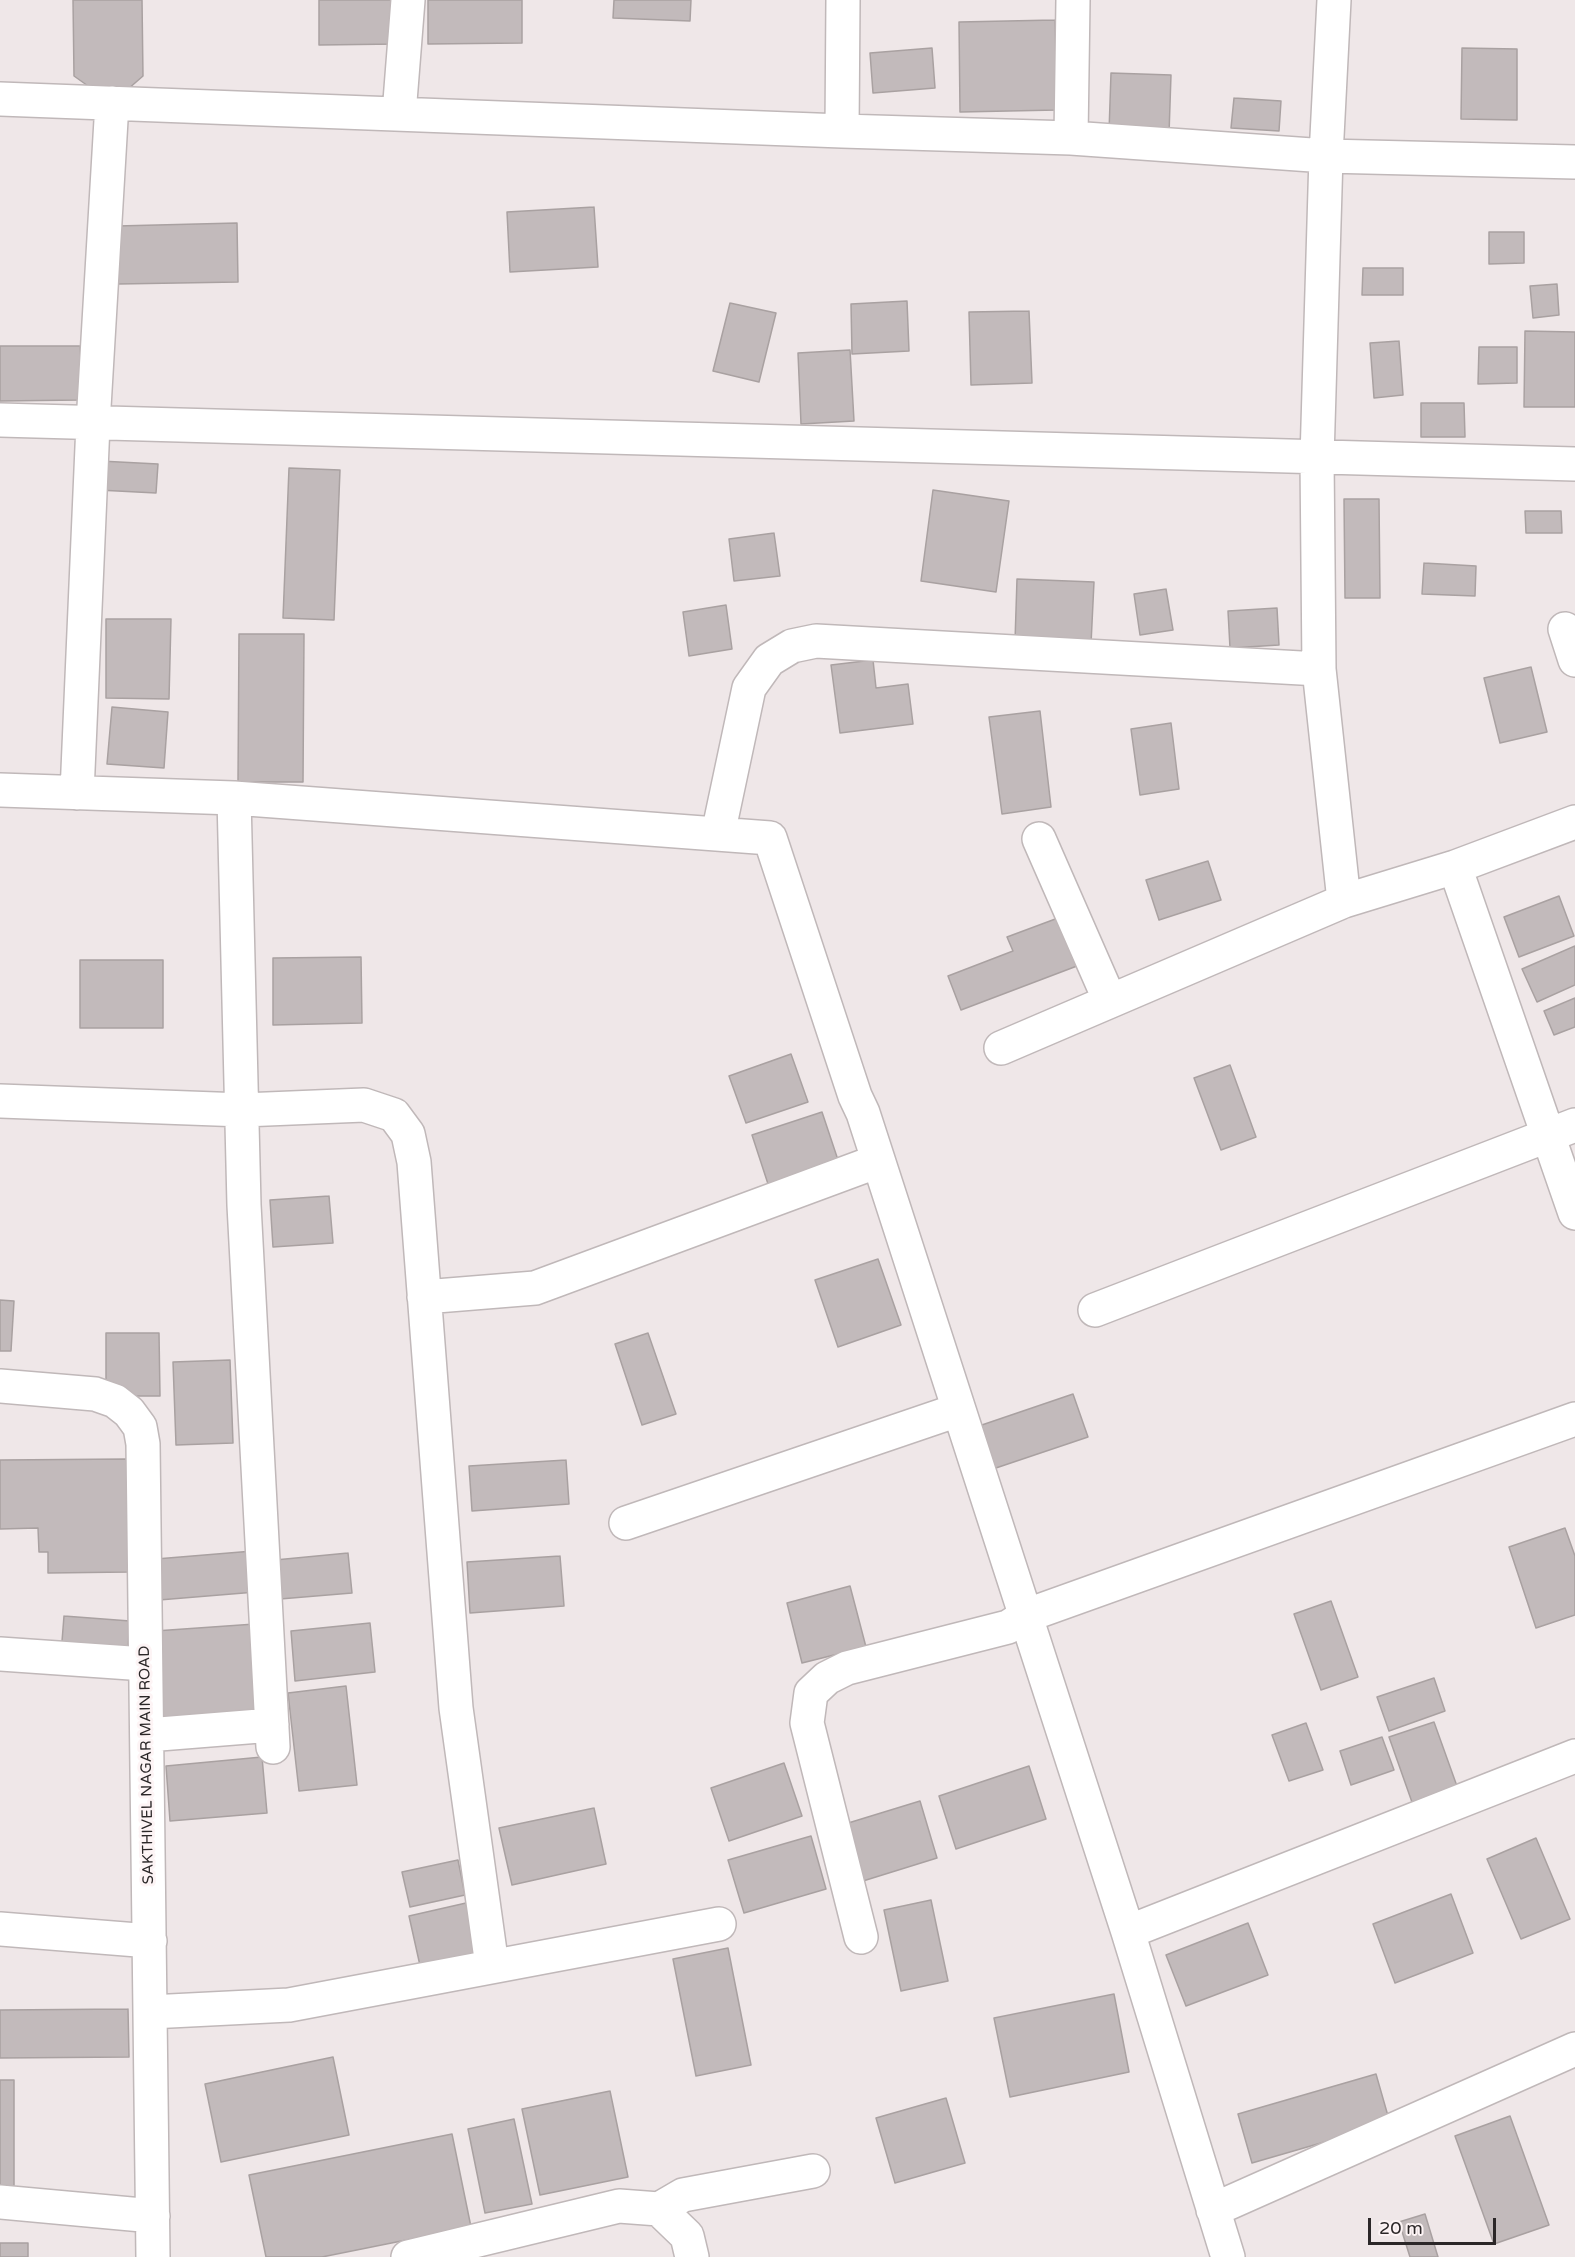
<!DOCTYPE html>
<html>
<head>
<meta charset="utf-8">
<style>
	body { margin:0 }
	#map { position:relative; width:1575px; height:2257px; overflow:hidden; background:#efe7e8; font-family:"Varela Round",sans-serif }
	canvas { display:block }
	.scale { position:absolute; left:1368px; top:2218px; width:128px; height:27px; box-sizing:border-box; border:3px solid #2b2728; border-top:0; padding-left:8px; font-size:18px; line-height:21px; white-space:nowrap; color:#2b2728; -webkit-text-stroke:4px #fdf4f5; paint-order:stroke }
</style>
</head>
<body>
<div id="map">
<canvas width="1575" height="2257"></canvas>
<div class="scale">20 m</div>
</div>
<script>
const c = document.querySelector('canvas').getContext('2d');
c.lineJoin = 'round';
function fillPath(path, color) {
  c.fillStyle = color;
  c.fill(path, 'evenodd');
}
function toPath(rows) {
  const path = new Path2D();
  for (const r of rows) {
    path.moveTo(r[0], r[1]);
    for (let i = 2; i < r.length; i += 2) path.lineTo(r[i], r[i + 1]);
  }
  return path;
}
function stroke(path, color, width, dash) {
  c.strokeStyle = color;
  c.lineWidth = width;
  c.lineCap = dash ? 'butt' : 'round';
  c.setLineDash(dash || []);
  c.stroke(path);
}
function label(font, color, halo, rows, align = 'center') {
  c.font = font + ' "Varela Round",sans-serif';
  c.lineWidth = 6;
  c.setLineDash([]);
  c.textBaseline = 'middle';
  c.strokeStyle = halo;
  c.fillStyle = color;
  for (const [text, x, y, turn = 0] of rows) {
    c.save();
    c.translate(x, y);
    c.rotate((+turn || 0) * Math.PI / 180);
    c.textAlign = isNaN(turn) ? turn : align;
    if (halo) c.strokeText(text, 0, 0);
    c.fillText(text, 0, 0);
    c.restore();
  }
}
const building = toPath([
	[73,0,142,0,143,76,112,103,74,76,73,0],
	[319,0,397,0,397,44,319,45,319,0],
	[428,0,522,0,522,43,428,44,428,0],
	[614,0,691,0,690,21,613,18,614,0],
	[1055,20,1057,110,960,112,959,22,1055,20],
	[932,48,935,88,873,93,870,53,932,48],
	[1462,48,1517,49,1517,120,1461,119,1462,48],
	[1111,73,1171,75,1169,134,1109,132,1111,73],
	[1234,98,1281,101,1279,131,1231,128,1234,98],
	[594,207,598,267,510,272,507,212,594,207],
	[237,223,238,282,118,284,117,226,237,223],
	[1489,232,1524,232,1524,263,1489,264,1489,232],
	[1363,268,1403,268,1403,295,1362,295,1363,268],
	[1557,284,1559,315,1533,318,1530,286,1557,284],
	[907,301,909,351,852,354,851,304,907,301],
	[730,303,776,313,759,382,713,371,730,303],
	[1029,311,1032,383,971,385,969,312,1029,311],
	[1525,331,1575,332,1575,407,1524,407,1525,331],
	[1399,341,1403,395,1374,398,1370,343,1399,341],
	[0,346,80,346,80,400,0,401,0,346],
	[1479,347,1517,347,1517,383,1478,384,1479,347],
	[850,350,854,421,801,424,798,353,850,350],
	[1421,403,1464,403,1465,437,1421,437,1421,403],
	[100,461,158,464,156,493,98,490,100,461],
	[289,468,340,470,334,620,283,618,289,468],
	[933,490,1009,501,996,592,921,581,933,490],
	[1344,499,1379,499,1380,598,1345,598,1344,499],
	[1525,511,1561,511,1562,533,1526,533,1525,511],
	[774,533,780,576,734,581,729,539,774,533],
	[1424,563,1476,566,1475,596,1422,594,1424,563],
	[1017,579,1094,582,1091,644,1015,641,1017,579],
	[1166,589,1173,630,1140,635,1134,594,1166,589],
	[726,605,732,649,689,656,683,612,726,605],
	[1277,608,1279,645,1230,648,1228,611,1277,608],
	[106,619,171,619,169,699,106,698,106,619],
	[239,634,304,634,303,782,238,782,239,634],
	[873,660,876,688,908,684,913,724,840,733,831,665,873,660],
	[1531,667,1547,732,1500,743,1484,678,1531,667],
	[112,707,168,712,164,768,107,764,112,707],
	[1040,711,1051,807,1002,814,989,717,1040,711],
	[1171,723,1179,789,1140,795,1131,729,1171,723],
	[1208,861,1221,900,1159,920,1146,880,1208,861],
	[1559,896,1574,936,1519,957,1504,917,1559,896],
	[1058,918,1077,966,961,1010,948,976,1013,951,1007,937,1058,918],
	[1575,946,1575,985,1537,1002,1522,969,1575,946],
	[361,957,362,1023,273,1025,273,958,361,957],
	[80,960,163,960,163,1028,80,1028,80,960],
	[1575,998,1575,1027,1554,1035,1544,1011,1575,998],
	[791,1054,808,1102,746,1123,729,1076,791,1054],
	[1230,1065,1256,1137,1221,1150,1194,1078,1230,1065],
	[822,1112,839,1163,769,1187,752,1135,822,1112],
	[329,1196,333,1243,273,1247,270,1200,329,1196],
	[878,1259,901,1325,838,1347,815,1280,878,1259],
	[0,1300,14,1301,11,1351,0,1351,0,1300],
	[106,1333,159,1333,160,1396,106,1396,106,1333],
	[648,1333,676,1414,642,1425,615,1344,648,1333],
	[230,1360,233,1443,176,1445,173,1362,230,1360],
	[1073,1394,1088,1437,987,1471,973,1428,1073,1394],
	[127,1459,128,1572,48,1573,48,1552,39,1552,38,1528,0,1529,0,1460,127,1459],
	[566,1460,569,1504,472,1511,469,1466,566,1460],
	[1565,1528,1575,1556,1575,1615,1536,1628,1509,1547,1565,1528],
	[253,1551,256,1592,159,1600,156,1559,253,1551],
	[348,1553,352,1593,280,1599,275,1560,348,1553],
	[560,1556,564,1606,470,1613,467,1562,560,1556],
	[850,1586,866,1647,802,1663,787,1603,850,1586],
	[1331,1601,1358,1677,1321,1690,1294,1614,1331,1601],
	[64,1616,130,1621,127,1659,61,1654,64,1616],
	[370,1623,375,1672,295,1681,291,1631,370,1623],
	[255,1624,261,1712,161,1719,155,1631,255,1624],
	[1434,1678,1445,1711,1389,1731,1377,1697,1434,1678],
	[346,1686,357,1785,299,1791,288,1693,346,1686],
	[1434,1722,1458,1789,1413,1805,1389,1737,1434,1722],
	[1306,1723,1323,1770,1289,1781,1272,1735,1306,1723],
	[1382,1737,1394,1770,1351,1785,1340,1751,1382,1737],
	[262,1757,267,1813,170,1821,166,1766,262,1757],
	[784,1763,802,1816,729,1841,711,1788,784,1763],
	[1029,1766,1046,1819,956,1849,939,1796,1029,1766],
	[920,1801,937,1858,863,1881,845,1824,920,1801],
	[594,1808,606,1864,512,1885,499,1828,594,1808],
	[811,1836,826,1889,744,1913,728,1860,811,1836],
	[1536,1838,1570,1919,1521,1939,1487,1859,1536,1838],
	[458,1860,465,1895,410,1907,402,1872,458,1860],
	[1451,1894,1473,1953,1395,1983,1373,1924,1451,1894],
	[931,1900,948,1981,901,1991,884,1910,931,1900],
	[466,1903,478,1958,421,1970,409,1916,466,1903],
	[1248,1923,1268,1975,1186,2006,1166,1955,1248,1923],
	[728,1948,751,2065,696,2076,673,1959,728,1948],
	[1114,1994,1129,2072,1010,2097,994,2018,1114,1994],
	[128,2009,129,2057,0,2058,0,2010,128,2009],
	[333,2057,349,2135,221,2162,205,2084,333,2057],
	[1376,2074,1390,2123,1252,2163,1238,2114,1376,2074],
	[0,2080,14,2080,14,2196,0,2196,0,2080],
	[610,2091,628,2177,540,2195,522,2109,610,2091],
	[946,2098,965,2163,895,2183,876,2118,946,2098],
	[1510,2116,1549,2225,1494,2244,1455,2136,1510,2116],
	[514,2119,532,2204,485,2213,468,2129,514,2119],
	[452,2134,471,2227,322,2257,266,2257,249,2175,452,2134],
	[1425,2214,1438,2257,1410,2257,1399,2222,1425,2214],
	[0,2243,28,2243,28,2257,0,2257,0,2243]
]);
fillPath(building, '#c2babb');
stroke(building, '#a9a1a1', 1.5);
const street = toPath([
	[1334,0,1326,156,1317,458,1319,669,1344,901],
	[0,99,842,131,1071,138,1326,156,1575,162],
	[399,114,408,0],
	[842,131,843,0],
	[1071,138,1073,0],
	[0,420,1575,464],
	[1565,629,1575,660],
	[0,790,234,798,770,838,855,1096,863,1113,1128,1932,1228,2257],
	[77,793,93,424,112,103],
	[234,798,244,1205,273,1747],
	[718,834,749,688,769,660,792,646,816,641,1319,669],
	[1039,839,1110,1001],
	[1455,867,1575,1213],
	[1001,1048,1344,901,1455,867,1575,822],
	[0,1101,243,1110,364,1105,394,1115,408,1134,414,1162,456,1708,492,1966],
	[424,1297,535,1288,878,1161],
	[1095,1310,1575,1125],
	[0,1386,95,1394,115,1401,129,1412,140,1427,143,1444,153,2257],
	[626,1523,958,1410],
	[0,1654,145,1664],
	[147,1735,272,1725],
	[0,1929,150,1941],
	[1128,1932,1575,1756],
	[861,1937,807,1723,811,1693,827,1678,847,1668,1008,1627,1025,1616,1575,1419],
	[150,2012,289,2005,719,1924],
	[0,2202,153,2216],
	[659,2209,683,2195,813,2171],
	[1213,2210,1575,2049],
	[408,2257,619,2206,659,2209,687,2236,692,2257]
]);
stroke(street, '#c0b8b9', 36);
stroke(street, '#fff', 33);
label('15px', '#2b2728', '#fdf4f5', [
	["SAKTHIVEL NAGAR MAIN ROAD",147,1765,-91]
]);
</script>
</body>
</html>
